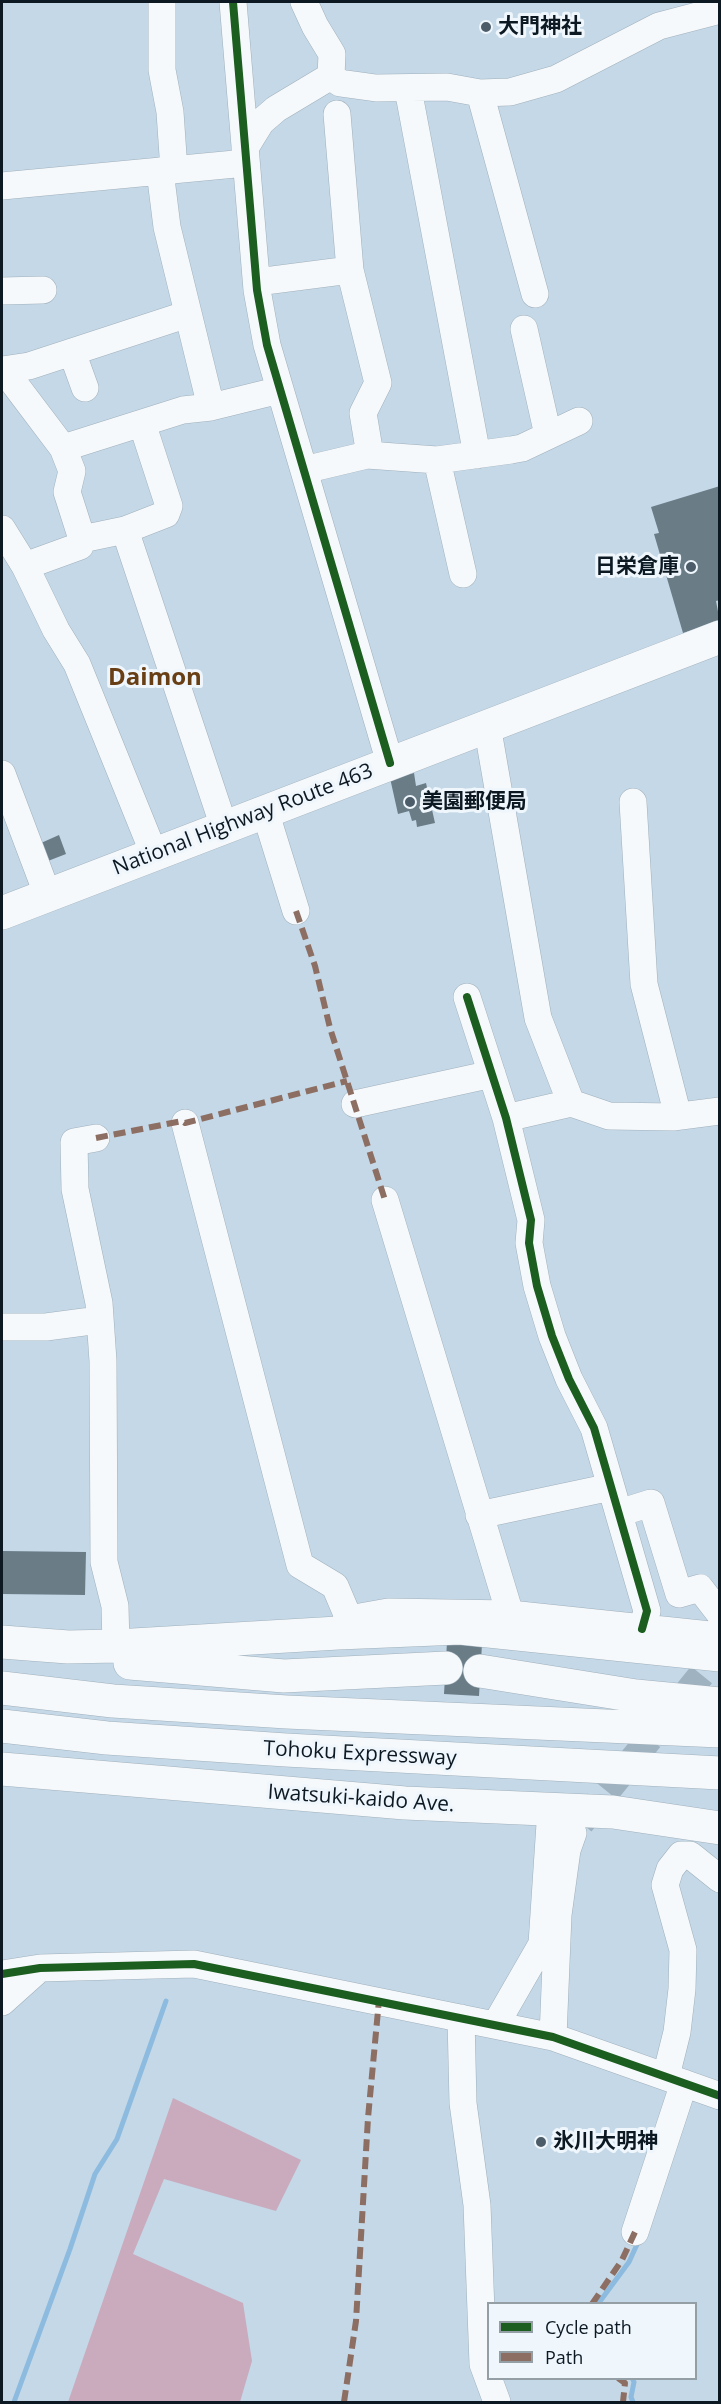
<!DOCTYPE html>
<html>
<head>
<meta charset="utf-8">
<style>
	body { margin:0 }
	#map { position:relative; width:721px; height:2404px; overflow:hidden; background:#c4d8e7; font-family:"Open Sans",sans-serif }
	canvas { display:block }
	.frame { position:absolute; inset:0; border:3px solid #0c1923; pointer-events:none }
	.legend { position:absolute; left:487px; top:2302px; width:210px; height:78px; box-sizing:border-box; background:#eff6fc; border:2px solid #949ea5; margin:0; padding:8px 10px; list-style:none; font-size:18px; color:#0c1923 }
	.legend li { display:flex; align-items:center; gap:12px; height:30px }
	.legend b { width:30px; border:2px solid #949ea5 }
</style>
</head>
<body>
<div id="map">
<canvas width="721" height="2404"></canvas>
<div class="frame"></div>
<ul class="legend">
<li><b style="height:8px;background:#1b5e20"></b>Cycle path</li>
<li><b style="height:8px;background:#8d6e63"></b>Path</li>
</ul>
</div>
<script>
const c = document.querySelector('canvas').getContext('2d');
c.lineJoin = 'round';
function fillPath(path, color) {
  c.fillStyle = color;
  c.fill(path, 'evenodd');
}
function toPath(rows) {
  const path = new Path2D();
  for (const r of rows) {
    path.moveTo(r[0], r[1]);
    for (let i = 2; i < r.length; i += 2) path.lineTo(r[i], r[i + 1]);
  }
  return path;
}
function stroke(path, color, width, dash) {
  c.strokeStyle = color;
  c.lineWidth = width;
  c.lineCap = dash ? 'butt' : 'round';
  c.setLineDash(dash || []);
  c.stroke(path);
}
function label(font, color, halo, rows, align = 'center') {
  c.font = font + ' "Open Sans","Noto Sans JP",sans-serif';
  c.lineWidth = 6;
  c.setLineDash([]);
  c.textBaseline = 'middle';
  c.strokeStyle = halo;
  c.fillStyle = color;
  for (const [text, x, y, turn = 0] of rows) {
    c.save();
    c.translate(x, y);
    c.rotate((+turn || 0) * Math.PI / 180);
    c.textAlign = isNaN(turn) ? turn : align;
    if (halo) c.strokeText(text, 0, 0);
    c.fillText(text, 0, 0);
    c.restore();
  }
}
fillPath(toPath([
	[173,2098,301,2160,276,2211,164,2179,133,2254,243,2303,252,2361,240,2402,68,2402]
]), '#c9abbd');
stroke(toPath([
	[598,2304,629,2262,639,2240],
	[632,2378,634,2382,631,2397,633,2402],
	[14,2402,70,2249,95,2174,117,2139,166,2001]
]), '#8cbbdf', 5);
fillPath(toPath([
	[720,486,720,600,716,601,720,622,683,633,654,534,659,533,651,507],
	[414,773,416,786,426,783,435,823,417,827,416,820,412,821,409,811,398,814,390,778],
	[59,835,66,854,48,861,41,843],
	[2,1551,86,1552,85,1595,2,1594],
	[447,1642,482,1644,479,1696,444,1694]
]), '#6a7c86');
stroke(toPath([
	[581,1823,720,1652]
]), '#9fb2c0', 27, [27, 14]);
const minor = toPath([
	[162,2,162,70,170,112,174,170],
	[233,2,257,290,267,345,390,763],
	[331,76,340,83,376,88,447,87,480,93,510,92,556,79,659,26,720,10],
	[408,89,477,455],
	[480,93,535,294],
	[337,114,350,270,378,383,363,413,370,455],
	[245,148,261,122,276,109,331,76,332,54,315,26,304,2],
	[160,171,167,227,211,407],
	[2,186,246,163],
	[257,282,350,270],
	[2,291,43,290],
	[524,329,548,435],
	[72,352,85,388],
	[2,370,29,366,188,314],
	[4,370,63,448,72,471,67,492,82,539,80,546,25,566],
	[63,448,183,410,211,407,280,390],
	[437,460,463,574],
	[304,470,367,455,437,460,511,450,522,448,579,421],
	[2,529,25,566,56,630,77,664,154,854],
	[125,530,224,827],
	[82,539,125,530,166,514,169,506,142,423],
	[487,725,538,1018,571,1103,609,1116,673,1117,720,1111],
	[2,774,48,896],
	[633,802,644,984,678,1116],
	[265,811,296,911],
	[467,997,506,1118,531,1220,529,1243,537,1286,552,1336,569,1379,594,1428,647,1611,642,1629],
	[355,1104,492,1074],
	[506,1118,571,1103],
	[185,1123,300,1565,335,1586,349,1619],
	[96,1138,74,1142,75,1189,99,1303,103,1361,104,1562,115,1606,116,1646],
	[385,1200,510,1614],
	[2,1327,46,1327,99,1320],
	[619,1513,651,1503,679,1594,700,1588,720,1614],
	[479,1515,611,1487],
	[340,1629,349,1619,388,1612,510,1614,720,1636],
	[2,1974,40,1968,194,1964,553,2037,720,2096],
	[2,2002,40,1968],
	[461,2018,463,2103,477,2205,483,2364,497,2402],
	[496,2024,542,1944,551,1809],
	[553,2037,558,1915,567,1850,573,1833],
	[666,2076,677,2032,682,1989,683,1950,665,1885,670,1869,681,1855,690,1855,720,1879],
	[635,2232,684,2083]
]);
const highway = toPath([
	[2,913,720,637],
	[2,1642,68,1647,116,1646,338,1633,460,1628,720,1655],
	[130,1663,284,1676,446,1668],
	[480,1671,636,1696,720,1704],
	[2,1688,113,1701,287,1712,720,1731],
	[2,1726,107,1738,286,1750,720,1773],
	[2,1769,405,1803,613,1812,720,1828]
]);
stroke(minor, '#a0b0bc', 28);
stroke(highway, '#a0b0bc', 34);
stroke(minor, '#f6f9fb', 27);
stroke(highway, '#f6f9fb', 33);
stroke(toPath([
	[296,911,315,966,330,1028,385,1200],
	[96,1138,182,1121,185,1123,347,1081],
	[592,2304,622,2260,635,2232],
	[618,2378,625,2383,623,2402],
	[344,2402,356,2321,368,2118,379,2000]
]), '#8d6e63', 6, [12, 6]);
stroke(toPath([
	[233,2,257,290,267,345,390,763],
	[467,997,506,1118,531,1220,529,1243,537,1286,552,1336,569,1379,594,1428,647,1611,642,1629],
	[2,1974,40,1968,194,1964,553,2037,720,2096]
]), '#1b5e20', 8);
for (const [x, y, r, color] of [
	[486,27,6,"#4c5c68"],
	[691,567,6,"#4c5c68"],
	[410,802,6,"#4c5c68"],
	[541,2142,6,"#4c5c68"]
]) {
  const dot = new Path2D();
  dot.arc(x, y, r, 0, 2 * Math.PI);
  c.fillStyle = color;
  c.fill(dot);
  stroke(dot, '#eff6fc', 2);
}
label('bold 21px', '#0c1923', '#eff6fc', [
	["大門神社",498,27],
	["日栄倉庫",679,567,"right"],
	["美園郵便局",422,802],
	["氷川大明神",553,2142]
], 'left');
label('21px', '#0c1923', '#eff6fc', [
	["National Highway Route 463",243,820,-21],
	["Tohoku Expressway",360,1754,3],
	["Iwatsuki-kaido Ave.",361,1799,4]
]);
label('bold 24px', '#683e14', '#eff6fc', [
	["Daimon",155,678]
]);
</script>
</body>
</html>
